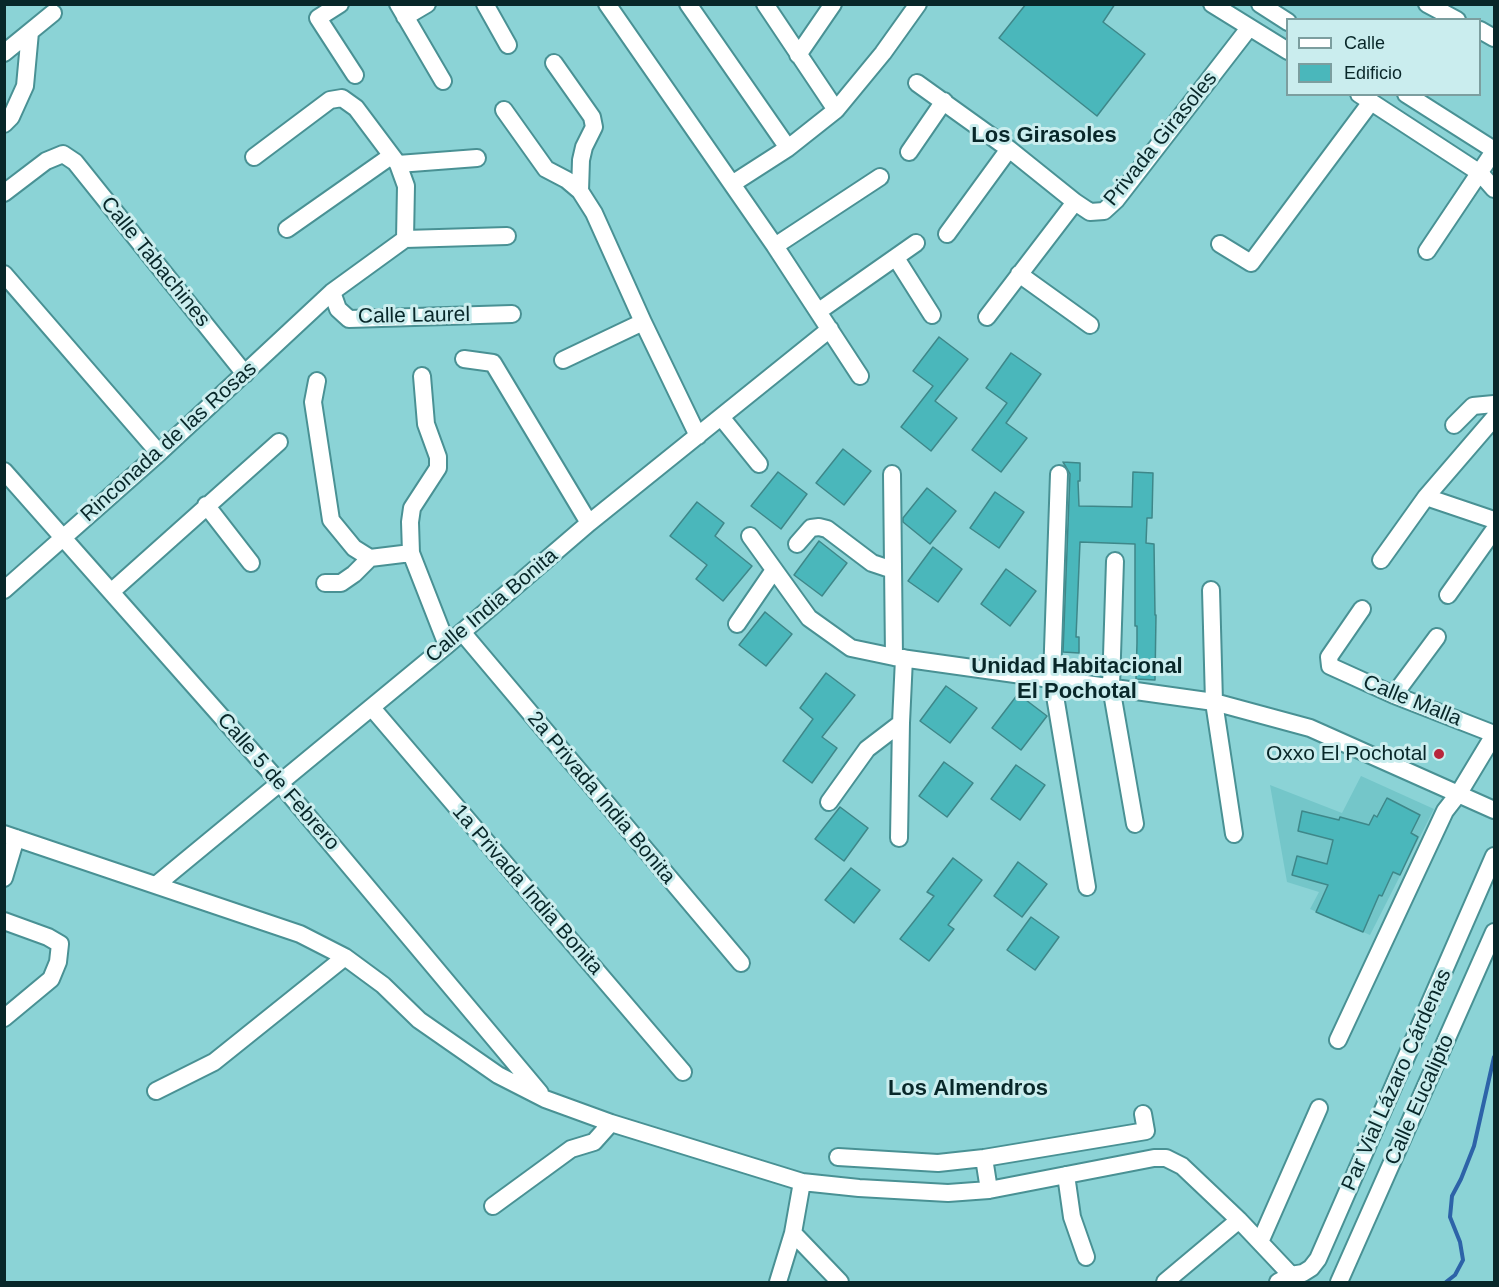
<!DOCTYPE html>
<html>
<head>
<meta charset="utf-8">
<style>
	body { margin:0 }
	#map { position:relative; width:1499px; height:1287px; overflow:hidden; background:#8bd3d6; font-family:Arial,sans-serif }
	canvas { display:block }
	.frame { position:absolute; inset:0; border:6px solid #082729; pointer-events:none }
	.legend { position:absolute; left:1286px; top:18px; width:195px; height:78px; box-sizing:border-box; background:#caedee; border:2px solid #7c9e9f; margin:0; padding:8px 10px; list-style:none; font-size:18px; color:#082729 }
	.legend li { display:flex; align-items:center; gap:12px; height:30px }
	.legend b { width:30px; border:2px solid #7c9e9f }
</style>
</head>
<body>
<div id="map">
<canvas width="1499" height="1287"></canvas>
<div class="frame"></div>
<ul class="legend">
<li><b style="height:8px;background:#fff"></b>Calle</li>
<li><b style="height:16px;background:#4ab7bb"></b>Edificio</li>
</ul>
</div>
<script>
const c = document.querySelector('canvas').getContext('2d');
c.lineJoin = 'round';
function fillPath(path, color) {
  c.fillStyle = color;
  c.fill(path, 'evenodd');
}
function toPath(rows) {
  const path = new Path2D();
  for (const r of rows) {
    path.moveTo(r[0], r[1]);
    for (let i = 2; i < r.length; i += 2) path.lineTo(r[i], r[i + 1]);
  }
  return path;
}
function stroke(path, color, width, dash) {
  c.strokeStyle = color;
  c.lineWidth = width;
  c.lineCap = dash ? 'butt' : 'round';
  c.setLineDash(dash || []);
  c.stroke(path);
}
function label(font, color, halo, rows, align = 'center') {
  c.font = font + ' Arial,sans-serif';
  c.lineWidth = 6;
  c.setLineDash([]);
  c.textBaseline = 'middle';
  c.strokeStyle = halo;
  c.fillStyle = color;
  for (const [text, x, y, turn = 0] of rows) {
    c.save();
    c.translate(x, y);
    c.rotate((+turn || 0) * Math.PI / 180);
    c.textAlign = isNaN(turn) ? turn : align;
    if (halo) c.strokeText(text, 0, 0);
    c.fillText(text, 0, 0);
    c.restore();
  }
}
fillPath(toPath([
	[1361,776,1434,809,1370,935,1310,909,1319,892,1287,882,1270,785,1342,813]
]), '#74c6c9');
stroke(toPath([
	[1446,1282,1455,1275,1463,1260,1460,1242,1450,1217,1452,1196,1461,1179,1474,1146,1494,1057]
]), '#2d63a8', 4);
const building = toPath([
	[1026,4,1115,4,1103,22,1145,54,1097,116,999,38,1026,4],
	[939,337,968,359,935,401,957,418,931,451,901,427,933,386,913,371,939,337],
	[1011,353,1041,374,1006,423,1027,438,1001,472,972,450,1007,403,986,388,1011,353],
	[843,449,871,471,844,505,816,483,843,449],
	[1063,462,1080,463,1080,481,1078,481,1079,506,1132,507,1133,472,1153,473,1152,518,1147,518,1146,543,1154,544,1155,615,1156,615,1155,680,1136,679,1137,643,1137,626,1135,626,1135,544,1080,542,1076,637,1079,637,1079,653,1063,652,1070,474,1063,462],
	[778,472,807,494,781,529,751,506,778,472],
	[927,488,956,511,930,544,903,522,903,518,927,488],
	[995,492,1024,512,999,548,970,528,995,492],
	[697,502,724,523,715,536,752,566,723,601,696,579,707,565,670,536,697,502],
	[819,541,847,563,822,596,794,575,819,541],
	[933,547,962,569,938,602,908,581,933,547],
	[1006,569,1036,591,1010,626,981,604,1006,569],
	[765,612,792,634,766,666,739,645,765,612],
	[826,673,855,695,822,737,837,748,812,783,783,761,813,719,800,708,826,673],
	[946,686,977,708,950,743,920,721,946,686],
	[1018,694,1047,716,1021,750,992,728,1018,694],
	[944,762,973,783,947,817,919,796,944,762],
	[1016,765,1045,785,1020,820,991,799,1016,765],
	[1387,798,1420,815,1411,833,1418,837,1400,875,1393,872,1382,896,1379,895,1363,932,1316,912,1328,885,1292,875,1297,856,1327,864,1333,840,1298,831,1302,811,1339,820,1340,817,1369,825,1374,815,1377,817,1387,798],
	[840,807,868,828,844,861,815,839,840,807],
	[953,858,982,880,948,925,954,929,929,961,900,939,934,896,927,892,953,858],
	[1018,862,1047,884,1022,917,994,896,1018,862],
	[851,868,880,890,854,923,825,900,851,868],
	[1031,917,1059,937,1035,970,1007,950,1031,917]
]);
fillPath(building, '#4ab7bb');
stroke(building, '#3e8789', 1.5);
const minor = toPath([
	[340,4,318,18,355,75],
	[398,4,443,81],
	[485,4,508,45],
	[607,4,775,246,860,376],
	[688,4,788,148],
	[765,4,836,110],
	[1212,4,1288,51],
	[1260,4,1288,22],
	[1427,4,1457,20],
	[405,17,427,4],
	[1480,30,1494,38],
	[4,53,53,13],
	[798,55,833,4],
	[554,63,592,117,594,127,584,147,581,160,580,191],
	[917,83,1009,149,1075,202,1090,212,1104,211,1116,200,1249,28],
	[1359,94,1480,173,1494,189],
	[1406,94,1494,150],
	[504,110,546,169,567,180,580,191,594,213,643,322,698,436],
	[4,124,11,117,25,86,30,32],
	[909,152,944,101],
	[254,157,330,100,342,98,356,108,398,164,406,186,405,239],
	[398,164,477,158],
	[732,184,788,148,836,110,883,53,918,4],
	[4,193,46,161,63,154,75,162,245,374],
	[287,229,391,156],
	[947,234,1009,149],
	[1220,244,1251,263,1371,102],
	[775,246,880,177],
	[1427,251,1494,151],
	[896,258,932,315],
	[4,274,159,453],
	[1019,274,1090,325],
	[332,292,338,309,349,319,512,314],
	[819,311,916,243],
	[987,317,1075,202],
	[464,359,493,363,589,523],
	[563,360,643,322],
	[422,376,426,424,438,457,438,468,412,508,410,522,411,553,447,645],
	[317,381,313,402,331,520,354,548,370,558],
	[721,417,759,464],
	[1454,425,1473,406,1494,404],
	[4,471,280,783,540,1093],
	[892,474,894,657],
	[1059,474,1052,678,1087,887],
	[1426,497,1494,520],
	[206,505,251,563],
	[750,536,809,618,851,648,894,657,1214,702,1310,728,1494,810],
	[797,544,811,528,819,527,827,529,872,563,893,570],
	[1381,560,1426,497,1494,418],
	[1115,561,1111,687,1135,824],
	[325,583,341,583,354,574,370,558,411,553],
	[4,590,159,453,332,292,405,239,507,236],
	[1211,590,1214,702,1234,834],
	[111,592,279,442],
	[1448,595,1494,530],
	[1362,609,1329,657,1330,666,1394,695,1494,734],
	[737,624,774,570],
	[462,632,741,963],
	[1394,695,1437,637],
	[372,708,683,1072],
	[829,802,867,749,901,723],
	[4,834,300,934,345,957,383,985,419,1020,498,1075,545,1099,611,1123,802,1182,859,1188,948,1193,989,1190,1154,1158,1166,1158,1182,1166,1239,1220,1291,1275],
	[899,838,901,723,904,658],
	[4,878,16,838],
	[156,885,447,645,589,523,830,329],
	[4,921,48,937,60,944,58,962,51,979,4,1018],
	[1338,1040,1445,811,1459,793,1494,735],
	[156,1091,214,1062,345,957],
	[838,1157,938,1163,984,1158,1146,1131,1143,1114],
	[984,1158,989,1190],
	[1066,1175,1072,1217,1086,1257],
	[493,1206,571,1149,594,1142,611,1123],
	[793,1233,840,1282],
	[1260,1242,1319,1108],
	[778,1282,793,1233,802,1182],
	[1165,1282,1239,1220],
	[1278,1282,1291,1275,1303,1273,1311,1268,1318,1259,1494,856],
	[1339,1282,1494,932]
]);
stroke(minor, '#499194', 20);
stroke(minor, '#fff', 16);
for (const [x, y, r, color] of [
	[1439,754,6,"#b8263c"]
]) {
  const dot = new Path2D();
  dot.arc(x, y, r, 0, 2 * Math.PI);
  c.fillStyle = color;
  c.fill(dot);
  stroke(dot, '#caedee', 2);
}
label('21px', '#082729', '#caedee', [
	["Privada Girasoles",1161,139,-51],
	["Calle Tabachines",155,262,51],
	["Calle Laurel",414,316,-1],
	["Rinconada de las Rosas",169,442,-42],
	["Calle India Bonita",492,606,-40],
	["Calle Malla",1412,701,22],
	["Calle 5 de Febrero",278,782,49],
	["2a Privada India Bonita",601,798,50],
	["1a Privada India Bonita",527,890,49],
	["Par Vial Lázaro Cárdenas",1397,1080,-66],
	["Calle Eucalipto",1420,1100,-66]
]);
label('21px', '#082729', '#caedee', [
	["Oxxo El Pochotal",1427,754]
], 'right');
label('bold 22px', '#082729', '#caedee', [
	["Los Girasoles",1044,136],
	["Unidad Habitacional",1077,667],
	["El Pochotal",1077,692],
	["Los Almendros",968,1089]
]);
</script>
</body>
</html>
